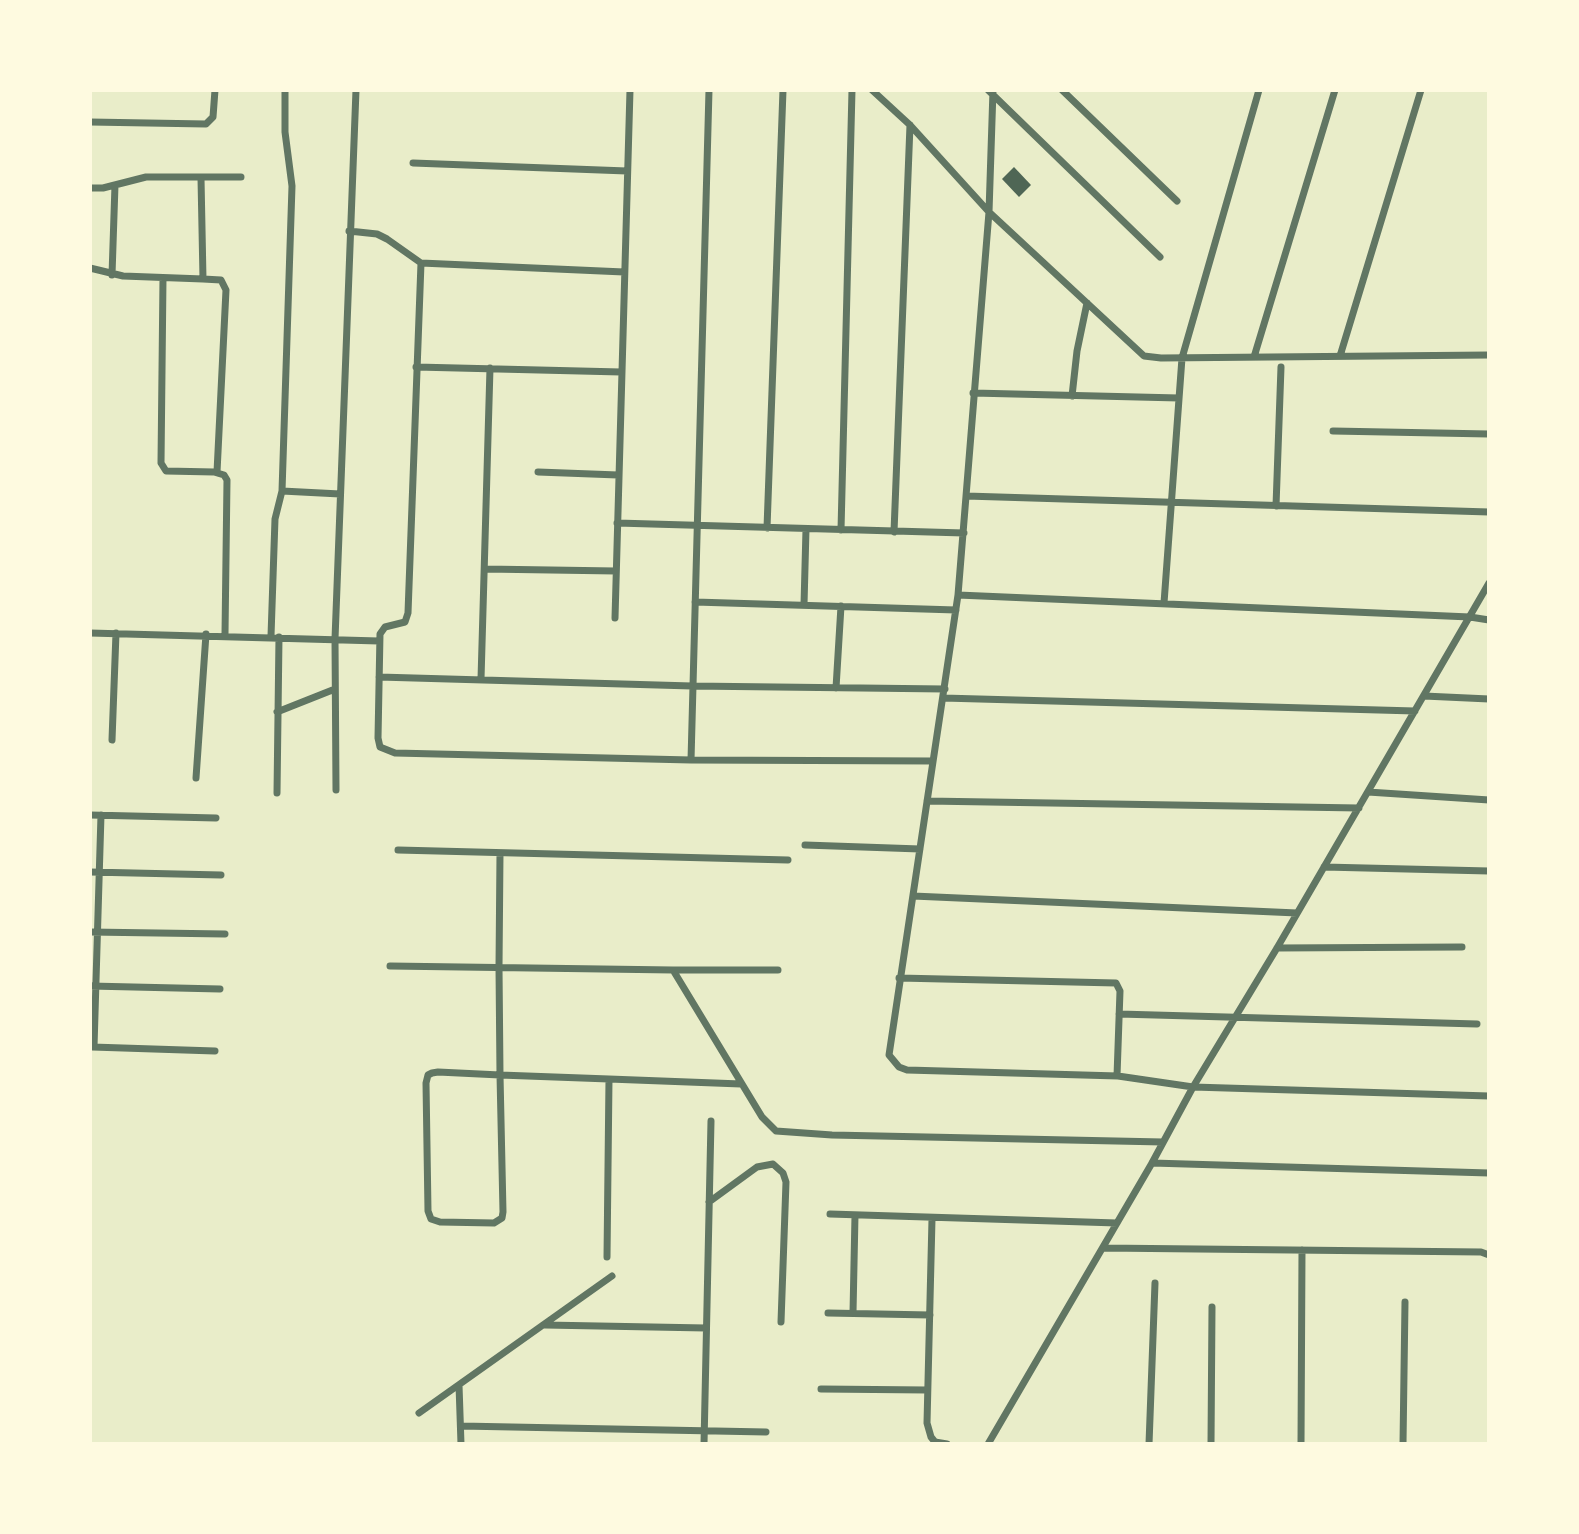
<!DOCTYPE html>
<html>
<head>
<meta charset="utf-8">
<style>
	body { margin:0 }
	#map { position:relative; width:1579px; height:1534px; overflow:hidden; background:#e9edc9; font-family:Raleway,sans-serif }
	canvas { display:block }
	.frame { position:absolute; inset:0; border:92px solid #fefae0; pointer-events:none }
</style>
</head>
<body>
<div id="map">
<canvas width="1579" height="1534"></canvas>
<div class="frame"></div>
</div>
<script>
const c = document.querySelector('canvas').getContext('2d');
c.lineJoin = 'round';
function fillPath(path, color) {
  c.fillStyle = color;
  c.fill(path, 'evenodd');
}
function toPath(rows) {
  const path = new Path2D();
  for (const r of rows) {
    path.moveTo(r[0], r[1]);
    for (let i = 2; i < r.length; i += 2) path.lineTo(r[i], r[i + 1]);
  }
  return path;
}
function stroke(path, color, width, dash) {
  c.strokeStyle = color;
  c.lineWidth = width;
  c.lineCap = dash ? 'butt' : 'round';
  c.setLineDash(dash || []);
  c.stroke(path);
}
fillPath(toPath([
	[1014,167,1031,185,1019,197,1002,179]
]), '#4f6655');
stroke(toPath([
	[872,90,910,125,989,212,1144,356,1161,358,1489,355],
	[988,90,1160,257],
	[993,90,989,212,958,595,889,1055,899,1067,907,1070,1118,1076,1193,1087,1489,1096],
	[1062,90,1177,201],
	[90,122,206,124,213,117,215,90],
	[413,163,627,171],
	[201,178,203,279,221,280,226,290,217,472],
	[90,188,103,188,146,177,241,177],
	[349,231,377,234,387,239,421,263,408,613,405,622,385,627,380,634,378,738,380,747,395,753,691,760,933,761],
	[421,263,624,272],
	[90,268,123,276,203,279],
	[112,275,115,185],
	[163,278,161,463,166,471,214,472,224,475,227,480,225,634],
	[1340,356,1421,90],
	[1254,357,1335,90],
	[416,367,621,372],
	[973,393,1179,398],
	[1072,396,1077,351,1087,303],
	[1333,431,1489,434],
	[538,472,618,475],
	[282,491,340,494],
	[966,496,1489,512],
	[1276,506,1281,367],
	[617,523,964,533],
	[767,528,783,90],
	[841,530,852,90],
	[894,532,910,125],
	[485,569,616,571],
	[958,595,1470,617,1489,620],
	[695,602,956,610],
	[1164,603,1182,358,1259,90],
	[804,605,806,529],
	[615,618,630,90],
	[90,633,379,641],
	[271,636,275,519,282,491,292,186,285,132,285,90],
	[379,677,692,686,945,689],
	[481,679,490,368],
	[836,688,841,606],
	[1424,696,1489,699],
	[943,698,1415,711],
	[277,712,335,689],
	[112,740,116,633],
	[691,760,709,90],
	[196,778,206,634],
	[336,790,335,639,356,90],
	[1368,792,1489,800],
	[277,793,279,637],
	[927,801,1359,808],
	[90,815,216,818],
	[805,845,920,849],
	[398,850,788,860],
	[500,853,499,967,500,1075,503,1212,502,1218,494,1223,440,1222,431,1219,428,1211,426,1083,428,1075,432,1073,438,1072,500,1075,609,1079,741,1084],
	[1324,867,1489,871],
	[90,872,221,875],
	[913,896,1297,913],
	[90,932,225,934],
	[1277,948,1462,947],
	[390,966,673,970,762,1117,776,1131,832,1135,1163,1142],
	[673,970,778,970],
	[899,978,1116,983,1120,991,1117,1076],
	[90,986,220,989],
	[1119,1014,1477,1024],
	[92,1047,215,1051],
	[94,1047,101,815],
	[1152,1163,1489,1173],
	[709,1202,757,1167,773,1164,783,1173,786,1182,781,1322],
	[830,1214,1117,1223],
	[932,1219,927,1423,931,1437,935,1442,947,1444],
	[1103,1248,1481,1252,1489,1255],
	[607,1257,609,1079],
	[828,1313,930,1315],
	[853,1313,855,1215],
	[545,1325,706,1328],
	[459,1385,461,1444],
	[821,1389,927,1390],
	[419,1413,612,1276],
	[461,1426,766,1432],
	[704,1444,711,1121],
	[988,1444,1152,1163,1193,1087,1277,948,1489,583],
	[1149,1444,1155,1283],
	[1211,1444,1212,1307],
	[1301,1444,1302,1250],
	[1403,1444,1405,1302]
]), '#617663', 7);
</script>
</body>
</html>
